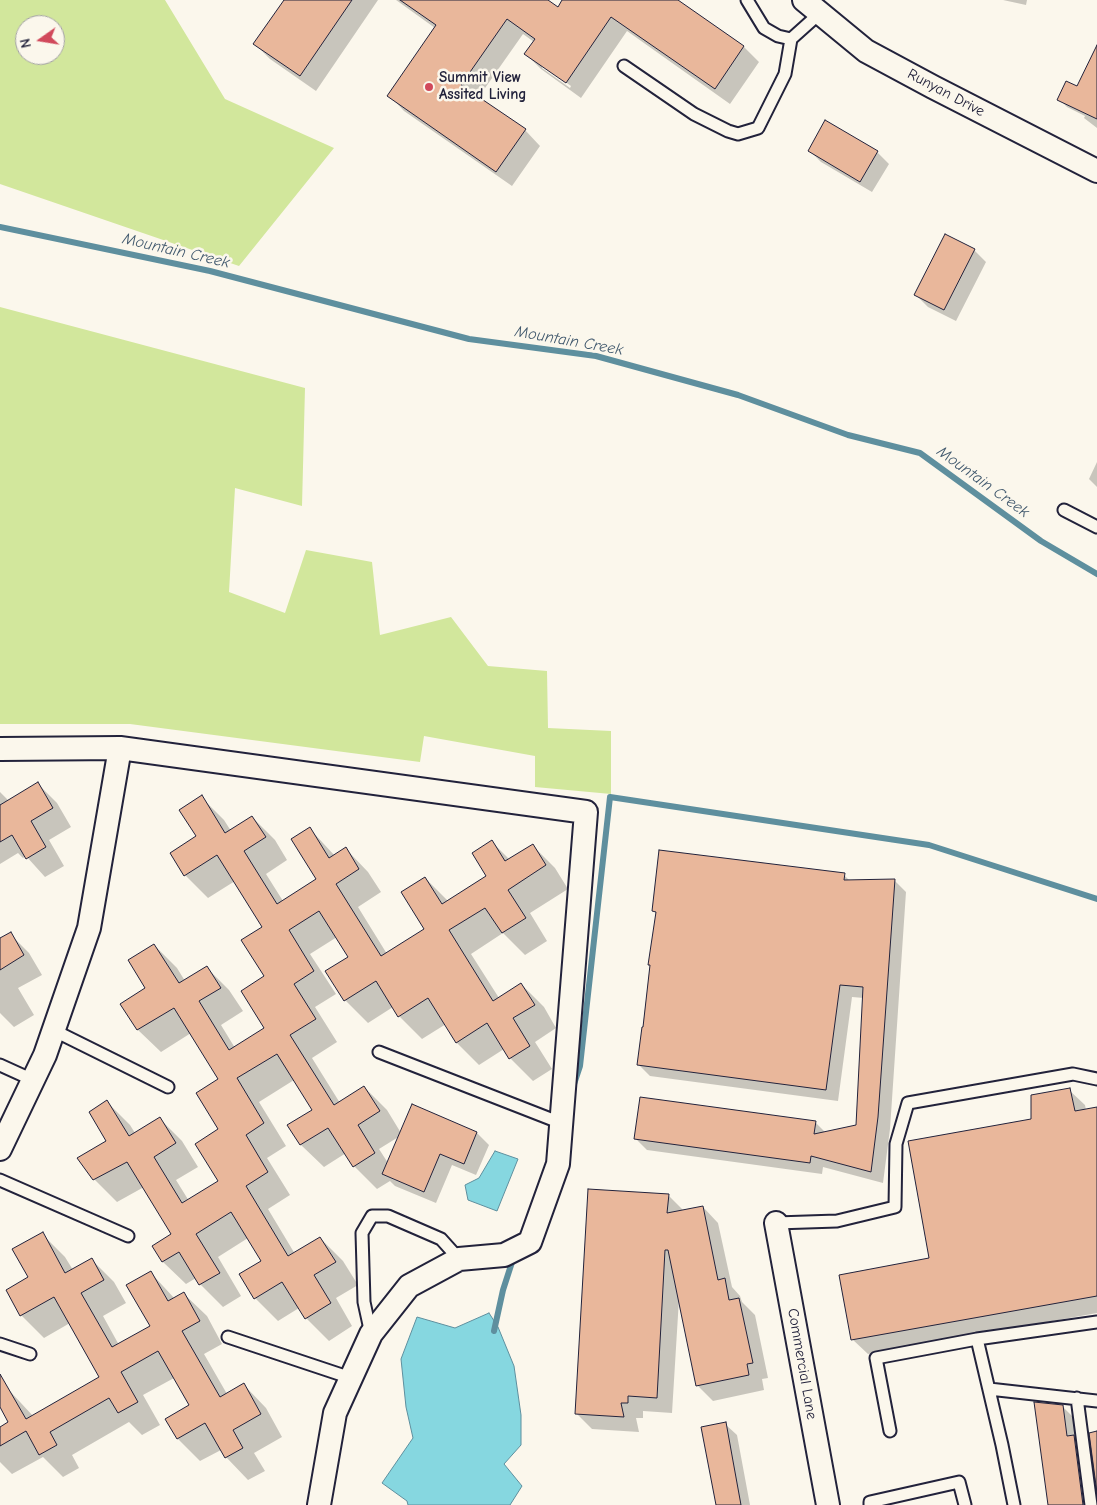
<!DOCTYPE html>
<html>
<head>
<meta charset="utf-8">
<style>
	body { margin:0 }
	#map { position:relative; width:1097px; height:1505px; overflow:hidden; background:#fbf7ec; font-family:"Comic Neue",sans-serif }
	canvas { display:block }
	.north { position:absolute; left:15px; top:15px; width:50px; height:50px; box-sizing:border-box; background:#fbf7ec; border:1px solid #a4a2a5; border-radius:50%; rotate:257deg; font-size:14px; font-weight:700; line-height:20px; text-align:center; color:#22223b }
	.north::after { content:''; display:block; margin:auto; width:18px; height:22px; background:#d1495b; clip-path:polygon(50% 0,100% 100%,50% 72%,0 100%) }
</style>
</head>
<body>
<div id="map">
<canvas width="1097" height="1505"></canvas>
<div class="north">N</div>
</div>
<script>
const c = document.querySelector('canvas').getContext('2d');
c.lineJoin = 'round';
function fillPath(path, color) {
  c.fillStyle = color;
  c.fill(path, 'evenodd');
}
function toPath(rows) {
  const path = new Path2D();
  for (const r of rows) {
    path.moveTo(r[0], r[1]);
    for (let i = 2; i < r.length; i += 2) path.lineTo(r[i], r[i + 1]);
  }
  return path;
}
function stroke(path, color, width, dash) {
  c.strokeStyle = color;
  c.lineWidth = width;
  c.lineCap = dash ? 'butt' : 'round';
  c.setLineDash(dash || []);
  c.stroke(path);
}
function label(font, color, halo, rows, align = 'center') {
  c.font = font + ' "Comic Neue",sans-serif';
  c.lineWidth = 5;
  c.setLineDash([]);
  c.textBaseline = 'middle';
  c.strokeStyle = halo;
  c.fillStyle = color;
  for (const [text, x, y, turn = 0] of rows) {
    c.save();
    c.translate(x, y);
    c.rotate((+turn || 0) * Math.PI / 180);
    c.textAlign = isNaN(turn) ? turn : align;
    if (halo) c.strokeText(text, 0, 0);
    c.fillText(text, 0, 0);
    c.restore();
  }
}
fillPath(toPath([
	[0,0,165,0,225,99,334,148,239,266,0,184],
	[25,25,55,25,55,55,25,55],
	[0,307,305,388,302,506,235,488,229,592,285,613,306,550,372,562,380,635,451,617,488,666,547,671,548,728,611,731,611,794,535,787,535,756,424,736,420,762,130,724,0,724]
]), '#d2e79c');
const water = toPath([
	[495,1151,518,1159,497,1211,468,1200,465,1185,479,1178,495,1151],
	[489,1313,498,1327,514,1366,521,1415,521,1445,504,1464,522,1486,510,1505,408,1505,407,1501,382,1483,413,1438,406,1407,401,1359,417,1317,455,1328,489,1313]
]);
fillPath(water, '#86d7e0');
stroke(water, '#5e8f9e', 1);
fillPath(toPath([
	[285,0,378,0,316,91,270,59,255,44],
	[396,0,546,0,558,8,564,0,676,0,744,47,759,62,730,104,627,31,581,98,541,69,526,54,534,42,523,34,478,98,525,130,540,146,512,186,404,111,389,95,435,28],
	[542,65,571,86,570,88,542,68],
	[1003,0,1027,0,1026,5],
	[1097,63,1097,128,1084,118,1085,116,1067,107,1059,99,1078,88],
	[809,150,877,152,889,164,872,192,821,162],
	[974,250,986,262,956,321,928,307,916,295],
	[1097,462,1097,487,1089,479],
	[38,784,57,803,71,827,49,840,64,866,45,877,26,856,23,858,18,853,0,864,0,792,9,801],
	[201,797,224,820,231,831,252,817,275,840,287,860,266,874,283,901,318,879,310,829,335,856,346,849,368,872,381,892,358,907,387,954,426,929,425,878,448,901,488,876,492,842,510,860,532,845,555,868,568,889,530,913,547,941,525,955,503,933,471,954,499,998,521,984,544,1007,556,1028,535,1042,552,1069,533,1081,510,1058,504,1049,479,1065,456,1042,446,1024,422,1039,399,1016,393,1007,368,1023,345,1000,349,957,337,937,310,954,336,994,315,1007,337,1042,312,1058,340,1103,364,1087,387,1110,401,1133,412,1106,477,1133,489,1145,476,1175,452,1165,436,1203,395,1186,390,1181,377,1189,354,1166,346,1153,324,1167,301,1145,289,1126,313,1110,294,1080,259,1102,286,1146,267,1158,290,1195,268,1209,295,1254,320,1238,343,1261,358,1285,336,1298,352,1326,329,1341,306,1318,299,1308,278,1321,255,1298,263,1261,248,1238,218,1257,241,1296,223,1307,200,1284,196,1278,186,1284,163,1262,154,1246,173,1235,144,1187,117,1202,94,1179,79,1159,108,1141,107,1102,130,1125,135,1133,159,1118,182,1141,198,1167,176,1180,189,1201,220,1182,219,1079,191,1033,161,1052,138,1030,122,1004,147,989,154,945,177,968,185,981,206,967,229,990,243,1011,221,1025,235,1048,266,1029,264,927,235,881,208,898,185,875,172,853,198,837],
	[400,1136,388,1163,379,1149],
	[844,875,850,881,894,880,906,892,890,1129,883,1183,823,1167,822,1174,647,1150,635,1138,815,1122,826,1133,857,1126,864,998,852,997,838,1101,650,1076,638,1064,657,914,654,911],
	[10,934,29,953,42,975,18,988,34,1015,14,1027,0,1013,0,940],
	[1069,1090,1085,1105,1086,1110,1097,1108,1097,1313,868,1354,852,1339,930,1259,1033,1120],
	[668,1195,684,1211,703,1207,718,1223,732,1287,740,1296,742,1302,755,1315,768,1378,762,1379,764,1390,713,1401,697,1385,679,1299,672,1413,643,1411,643,1418,636,1418,639,1432,592,1429,576,1413],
	[42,1234,65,1257,73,1270,92,1260,114,1282,126,1303,103,1316,119,1345,151,1327,151,1273,175,1299,184,1294,207,1316,222,1344,204,1354,227,1394,244,1385,266,1408,282,1437,254,1453,265,1471,248,1480,226,1457,221,1450,200,1461,178,1439,190,1406,174,1378,143,1395,160,1425,142,1435,129,1422,72,1455,79,1468,63,1477,43,1457,12,1474,0,1462,0,1428,10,1423,0,1405,0,1393,8,1389,33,1416,101,1378,70,1323,44,1338,21,1315],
	[1062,1406,1077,1421,1096,1505,1049,1505],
	[725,1424,737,1435,750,1505,718,1505]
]), '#0003');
stroke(toPath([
	[0,227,210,271,469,339,596,356,738,395,848,435,920,453,1041,541,1097,574],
	[574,1084,580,1066,610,797,929,845,1097,899],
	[494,1331,503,1290,514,1256]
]), '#5e8f9e', 6);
const building = toPath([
	[284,0,352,0,300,76,253,44,284,0],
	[400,0,548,0,558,7,562,0,678,0,744,46,715,89,611,17,566,83,524,54,535,39,507,19,461,85,526,129,496,172,387,96,436,25,400,0],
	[1097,45,1097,119,1057,100,1066,81,1077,86,1097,45],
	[825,120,878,151,860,182,808,151,825,120],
	[945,234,975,249,944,310,914,295,945,234],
	[38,782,53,808,31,821,46,847,26,859,12,835,0,842,0,805,38,782],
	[202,795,225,833,252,816,266,837,244,851,277,904,316,879,291,839,310,827,329,858,346,847,359,869,336,884,381,956,424,929,401,892,425,877,442,904,486,876,472,853,492,840,505,861,533,844,546,865,508,890,526,918,502,933,485,908,449,930,493,1001,521,983,535,1005,513,1018,530,1046,509,1059,487,1023,456,1043,428,998,398,1017,376,981,344,1001,325,971,348,957,319,911,289,930,314,971,294,984,316,1019,290,1035,334,1105,364,1086,380,1111,358,1125,375,1153,353,1167,328,1128,300,1145,287,1125,312,1110,277,1054,237,1078,264,1123,246,1135,268,1172,246,1186,288,1256,320,1237,336,1262,314,1275,331,1303,305,1319,282,1282,254,1299,239,1274,261,1261,231,1212,196,1234,220,1273,199,1285,179,1252,162,1262,152,1246,171,1234,127,1162,93,1180,77,1158,106,1141,89,1112,107,1100,129,1136,160,1117,176,1143,154,1157,182,1203,218,1181,195,1144,218,1129,196,1093,218,1079,174,1008,137,1030,120,1004,145,988,128,960,154,944,179,983,207,966,221,988,199,1001,229,1050,264,1028,241,991,264,976,241,940,262,927,217,855,184,876,170,853,196,836,179,810,202,795],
	[659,850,845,873,844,880,895,879,878,1117,871,1172,811,1156,810,1163,634,1139,640,1097,816,1121,814,1134,856,1125,863,987,840,985,826,1090,637,1065,642,1027,643,1027,650,965,648,965,656,912,652,911,659,850],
	[11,932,24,955,0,970,0,938,11,932],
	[1070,1088,1075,1111,1097,1107,1097,1296,851,1340,839,1275,929,1258,908,1141,1031,1119,1031,1095,1070,1088],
	[412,1104,477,1132,464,1164,440,1154,424,1192,382,1174,412,1104],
	[588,1189,669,1194,667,1213,703,1206,718,1280,725,1278,729,1300,739,1298,753,1363,747,1364,749,1375,696,1386,668,1250,665,1250,657,1398,628,1396,628,1403,621,1403,624,1417,575,1414,588,1189],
	[43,1232,65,1273,92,1258,104,1280,81,1293,112,1347,150,1326,126,1285,151,1271,168,1301,184,1292,200,1321,182,1331,220,1397,244,1383,261,1414,233,1430,243,1448,225,1458,205,1423,177,1439,165,1419,189,1405,158,1351,121,1372,138,1402,118,1413,109,1398,50,1432,57,1445,39,1455,26,1431,0,1446,0,1427,8,1422,0,1407,0,1374,26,1419,99,1377,54,1297,20,1316,6,1290,28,1277,12,1249,43,1232],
	[1034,1402,1063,1405,1067,1436,1074,1435,1083,1505,1048,1505,1034,1402],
	[726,1422,733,1461,741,1505,716,1505,701,1427,726,1422],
	[1097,1431,1097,1493,1089,1433,1097,1431]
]);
fillPath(building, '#e9b79b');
stroke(building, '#22223b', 1);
const lane = toPath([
	[747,0,764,28,778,36,791,39,820,13],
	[624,66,694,114,728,131,738,134,758,128,785,74,791,39],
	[1064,510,1097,527],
	[53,1030,168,1087],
	[379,1052,561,1123],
	[0,1065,33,1080],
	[0,1180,128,1236],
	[776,1223,837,1221,895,1207,896,1144,908,1103,1073,1074,1097,1079],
	[371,1334,364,1302,362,1233,372,1216,388,1216,441,1239,459,1259],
	[228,1337,351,1378],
	[977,1339,1097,1322],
	[0,1344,30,1354],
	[989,1389,1097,1401],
	[1077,1398,1091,1505],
	[890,1431,876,1358,977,1339,1002,1445,1014,1505],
	[870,1505,870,1502,959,1482,965,1505]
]);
const street = toPath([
	[804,0,866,51,933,87,1097,171],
	[0,749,120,748,586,812,558,1164,530,1242,504,1255,459,1259,409,1286,371,1334,335,1413,319,1505],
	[0,1149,45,1055,89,928,120,748],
	[776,1223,828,1505]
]);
stroke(lane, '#22223b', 15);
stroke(street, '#22223b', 26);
stroke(lane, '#fbf7ec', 11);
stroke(street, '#fbf7ec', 22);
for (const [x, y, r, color] of [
	[429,87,5,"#d1495b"]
]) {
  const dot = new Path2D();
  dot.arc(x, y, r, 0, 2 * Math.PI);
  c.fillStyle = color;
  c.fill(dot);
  stroke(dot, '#fbf7ec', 2);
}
label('bold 15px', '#22223b', '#fbf7ec', [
	["Summit View",439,78],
	["Assited Living",439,95]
], 'left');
label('15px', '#22223b', '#fbf7ec', [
	["Runyan Drive",946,93,28],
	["Commercial Lane",802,1364,80]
]);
label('italic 16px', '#40586d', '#fbf7ec', [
	["Mountain Creek",176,251,13],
	["Mountain Creek",569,341,10],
	["Mountain Creek",983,482,36]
]);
</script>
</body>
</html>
